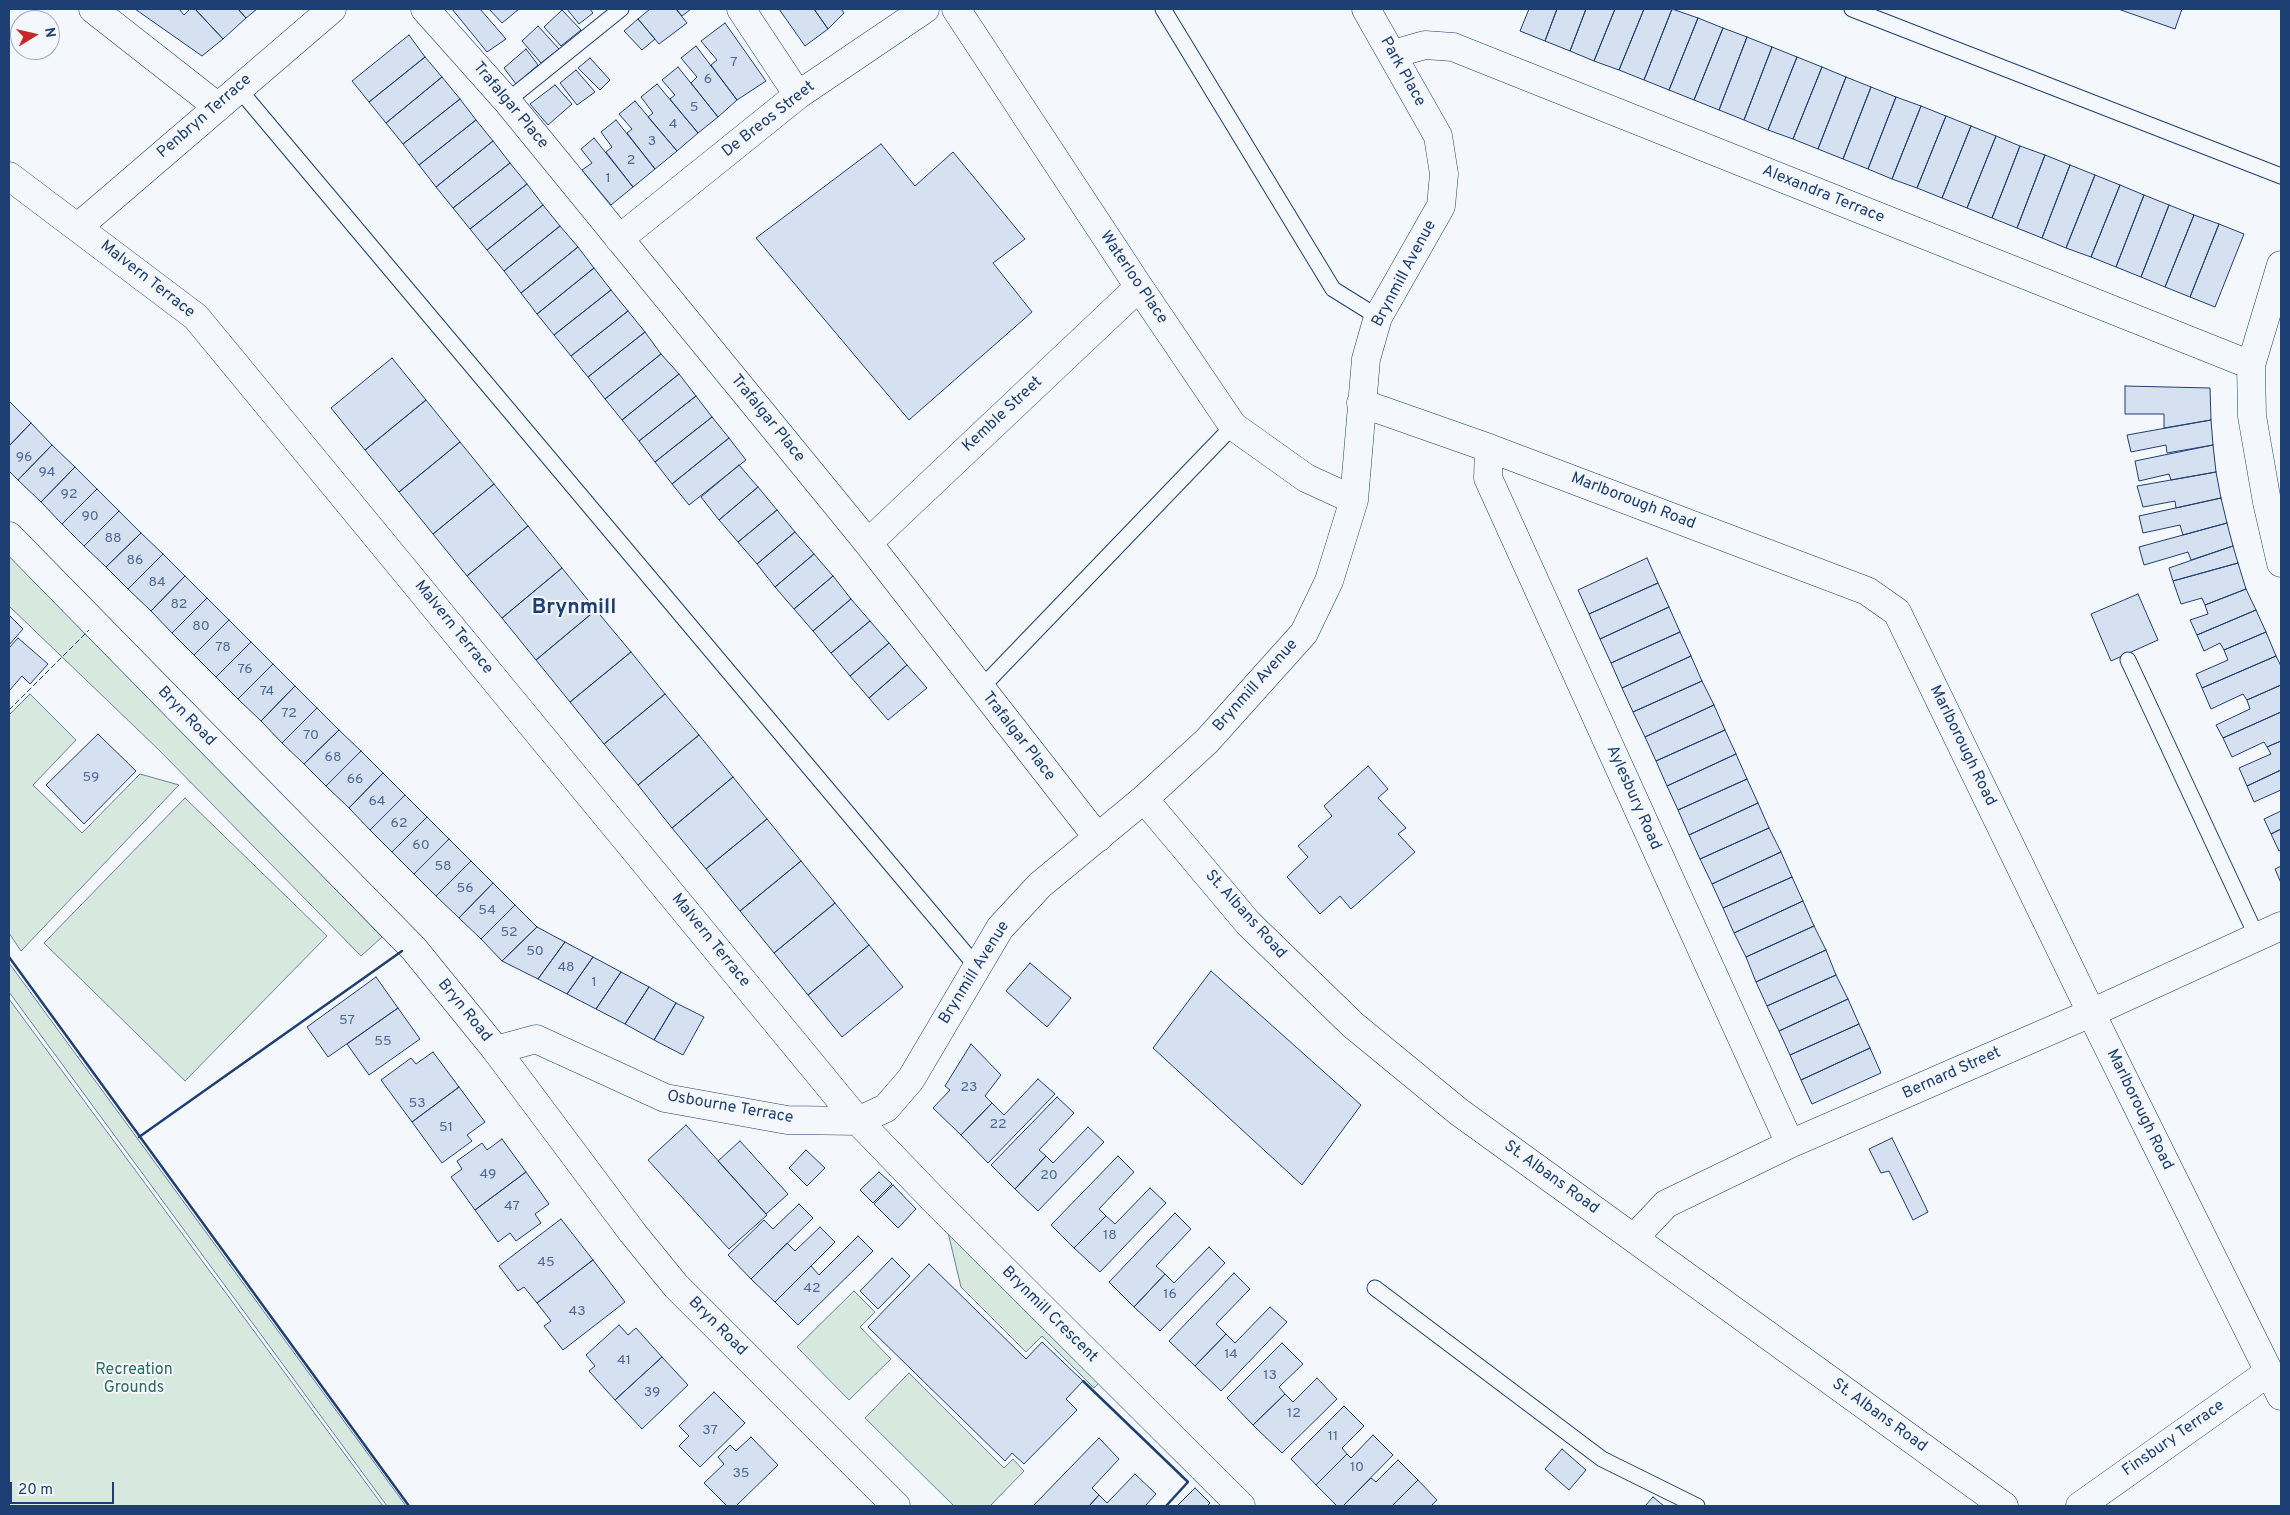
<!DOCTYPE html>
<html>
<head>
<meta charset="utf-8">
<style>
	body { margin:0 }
	#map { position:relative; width:2290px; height:1515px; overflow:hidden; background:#f4f7fb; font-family:Overpass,sans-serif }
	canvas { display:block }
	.frame { position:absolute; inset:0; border:10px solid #1d3f73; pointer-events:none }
	.north { position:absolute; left:10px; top:10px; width:50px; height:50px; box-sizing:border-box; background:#f4f7fb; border:1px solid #9eadc5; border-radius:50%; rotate:81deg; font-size:14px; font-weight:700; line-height:20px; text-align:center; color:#1d3f73 }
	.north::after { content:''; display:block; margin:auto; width:18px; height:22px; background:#c62828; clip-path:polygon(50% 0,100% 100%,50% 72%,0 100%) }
	.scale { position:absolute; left:10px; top:1482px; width:104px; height:22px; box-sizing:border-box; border:2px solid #1d3f73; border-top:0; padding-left:6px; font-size:15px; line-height:18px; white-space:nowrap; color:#1d3f73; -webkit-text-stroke:4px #f4f7fb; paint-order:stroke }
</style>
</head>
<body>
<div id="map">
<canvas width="2290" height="1515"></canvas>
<div class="frame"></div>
<div class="north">N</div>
<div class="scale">20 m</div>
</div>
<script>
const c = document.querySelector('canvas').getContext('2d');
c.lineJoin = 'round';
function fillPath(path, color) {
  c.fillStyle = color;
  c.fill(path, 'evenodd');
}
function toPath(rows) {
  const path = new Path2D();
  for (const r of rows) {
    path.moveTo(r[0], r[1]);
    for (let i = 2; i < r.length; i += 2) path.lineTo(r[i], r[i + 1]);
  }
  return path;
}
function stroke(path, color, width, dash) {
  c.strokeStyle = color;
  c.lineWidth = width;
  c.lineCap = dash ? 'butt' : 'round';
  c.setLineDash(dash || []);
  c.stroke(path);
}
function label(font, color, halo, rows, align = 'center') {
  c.font = font + ' Overpass,sans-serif';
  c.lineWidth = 4;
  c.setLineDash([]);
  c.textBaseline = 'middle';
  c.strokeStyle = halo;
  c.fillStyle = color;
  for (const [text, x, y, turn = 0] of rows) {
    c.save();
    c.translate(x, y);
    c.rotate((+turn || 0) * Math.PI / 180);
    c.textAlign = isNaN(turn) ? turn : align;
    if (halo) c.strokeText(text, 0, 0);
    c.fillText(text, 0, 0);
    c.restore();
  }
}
const green = toPath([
	[9,552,91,634,382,937,361,956,160,751,9,606,9,552],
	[30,694,76,740,33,785,82,833,140,774,179,785,21,951,9,933,9,715,30,694],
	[185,798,327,936,185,1081,44,943,185,798],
	[9,963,137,1138,406,1506,387,1506,9,992,9,963],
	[9,999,383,1506,9,1506,9,999],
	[946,1224,1106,1376,1094,1388,1042,1336,1026,1352,961,1287,946,1224],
	[854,1291,875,1312,860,1327,891,1359,849,1400,797,1347,854,1291],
	[909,1373,1004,1468,1013,1459,1024,1471,990,1506,954,1506,865,1418,909,1373]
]);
fillPath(green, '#d7e8df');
stroke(green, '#687fa3', 1);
const building = toPath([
	[135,9,179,9,184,15,190,9,195,9,223,39,202,56,135,9],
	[195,9,238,9,246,18,223,39,195,9],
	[238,9,257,9,246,18,238,9],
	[452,9,480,9,506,39,487,52,452,9],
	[489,9,519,9,502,23,489,9],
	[567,9,590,9,593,13,579,24,567,9],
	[650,9,676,9,687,23,659,44,638,19,650,9],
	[676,9,691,9,682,16,676,9],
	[779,9,814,9,828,29,805,46,779,9],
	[814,9,841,9,844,13,828,29,814,9],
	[1529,9,1557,9,1545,41,1520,31,1529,9],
	[1557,9,1586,9,1570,51,1545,41,1557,9],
	[1586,9,1615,9,1594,61,1570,51,1586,9],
	[1615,9,1644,9,1619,70,1594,61,1615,9],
	[1644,9,1672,9,1644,80,1619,70,1644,9],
	[1672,9,1698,18,1669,90,1644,80,1672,9],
	[2118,9,2182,9,2175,29,2118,9],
	[562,10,581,30,561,46,544,27,562,10],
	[1698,18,1723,28,1694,100,1669,90,1698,18],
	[638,19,655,39,642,50,624,31,638,19],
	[725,23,766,81,737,100,711,65,717,60,701,41,725,23],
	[538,26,559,49,541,63,522,41,538,26],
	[1723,28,1747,37,1719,110,1694,100,1723,28],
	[409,35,425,57,369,102,352,81,409,35],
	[1747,37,1772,47,1744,120,1719,110,1747,37],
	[696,46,737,100,718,117,691,83,697,77,681,58,696,46],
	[1772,47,1797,57,1768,130,1744,120,1772,47],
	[526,49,538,65,516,84,504,68,526,49],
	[425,57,442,77,386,123,369,102,425,57],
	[1797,57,1822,67,1793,139,1768,130,1797,57],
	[590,58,610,80,600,90,578,68,590,58],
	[678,67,718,117,698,133,670,99,675,95,662,80,678,67],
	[1822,67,1846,77,1818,149,1793,139,1822,67],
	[576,70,595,92,577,105,560,83,576,70],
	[442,77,460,99,403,144,386,123,442,77],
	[1846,77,1871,87,1843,159,1818,149,1846,77],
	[657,84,698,133,677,151,648,117,653,113,641,97,657,84],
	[555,85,572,104,548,125,530,104,555,85],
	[1871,87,1896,97,1868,169,1843,159,1871,87],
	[1896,97,1921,106,1892,179,1868,169,1896,97],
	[460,99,476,120,419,165,403,144,460,99],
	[635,101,677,151,655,169,627,133,632,129,619,114,635,101],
	[1921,106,1946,116,1917,188,1892,179,1921,106],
	[1946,116,1971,126,1942,198,1917,188,1946,116],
	[476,120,493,141,436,187,419,165,476,120],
	[616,120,655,169,633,187,606,152,612,147,601,132,616,120],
	[1971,126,1996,136,1967,208,1942,198,1971,126],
	[1996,136,2020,146,1992,218,1967,208,1996,136],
	[594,138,633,187,611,205,582,170,592,163,581,149,594,138],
	[493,141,510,163,453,208,436,187,493,141],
	[881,144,915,186,953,152,1025,239,993,263,1032,312,909,420,756,238,881,144],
	[2020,146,2045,155,2017,228,1992,218,2020,146],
	[2045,155,2070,165,2042,238,2017,228,2045,155],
	[510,163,527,184,470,229,453,208,510,163],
	[2070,165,2095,175,2066,248,2042,238,2070,165],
	[2095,175,2120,185,2091,257,2066,248,2095,175],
	[527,184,543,205,487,250,470,229,527,184],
	[2120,185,2144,195,2116,267,2091,257,2120,185],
	[2144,195,2169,205,2141,277,2116,267,2144,195],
	[543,205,560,226,504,271,487,250,543,205],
	[2169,205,2194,215,2165,287,2141,277,2169,205],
	[2194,215,2219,224,2190,297,2165,287,2194,215],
	[2219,224,2244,234,2215,307,2190,297,2219,224],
	[560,226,578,247,521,293,504,271,560,226],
	[578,247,594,268,537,314,521,293,578,247],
	[594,268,611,290,554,335,537,314,594,268],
	[611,290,628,311,571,356,554,335,611,290],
	[628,311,645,332,588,377,571,356,628,311],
	[645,332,661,354,605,399,588,377,645,332],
	[661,354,679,374,622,420,605,399,661,354],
	[392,358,426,400,365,450,331,408,392,358],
	[679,374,696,396,639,441,622,420,679,374],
	[2125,386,2210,388,2211,420,2164,428,2164,414,2125,414,2125,386],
	[696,396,712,417,655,462,639,441,696,396],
	[426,400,460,442,399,492,365,450,426,400],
	[9,401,31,423,9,446,9,401],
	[712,417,729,438,672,484,655,462,712,417],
	[2211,420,2213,445,2167,453,2166,445,2131,452,2127,435,2211,420],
	[31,423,52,445,18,480,9,471,9,446,31,423],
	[729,438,746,460,689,505,672,484,729,438],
	[460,442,494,484,433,534,399,492,460,442],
	[52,445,75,467,41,502,18,480,52,445],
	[2213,445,2216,472,2171,480,2169,474,2139,481,2135,461,2213,445],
	[739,465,758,487,719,520,701,497,739,465],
	[75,467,97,489,62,524,41,502,75,467],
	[2216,472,2221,498,2176,508,2175,501,2143,507,2137,486,2216,472],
	[494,484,528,526,467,576,433,534,494,484],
	[758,487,777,510,738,542,719,520,758,487],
	[97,489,119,511,84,546,62,524,97,489],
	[2221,498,2227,523,2183,535,2180,525,2143,533,2139,516,2221,498],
	[777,510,795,532,757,564,738,542,777,510],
	[119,511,141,533,106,567,84,546,119,511],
	[2227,523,2233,546,2191,560,2188,552,2144,565,2139,547,2227,523],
	[528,526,562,568,502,618,467,576,528,526],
	[795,532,814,554,775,587,757,564,795,532],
	[141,533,163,554,128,589,106,567,141,533],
	[2233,546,2238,563,2173,581,2169,568,2233,546],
	[163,554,185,576,151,611,128,589,163,554],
	[814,554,833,576,794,609,775,587,814,554],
	[1647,558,1658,583,1589,614,1578,590,1647,558],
	[2238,563,2246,589,2205,605,2202,598,2181,604,2173,581,2238,563],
	[562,568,596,610,536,660,502,618,562,568],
	[185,576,207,598,172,633,151,611,185,576],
	[833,576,851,599,813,631,794,609,833,576],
	[1658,583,1669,607,1600,639,1589,614,1658,583],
	[2246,589,2256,610,2197,635,2190,620,2208,614,2205,605,2246,589],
	[2138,594,2158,640,2111,661,2091,614,2138,594],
	[207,598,229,620,194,655,172,633,207,598],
	[851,599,870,621,831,653,813,631,851,599],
	[1669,607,1680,632,1611,663,1600,639,1669,607],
	[596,610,631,652,570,702,536,660,596,610],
	[2256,610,2266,632,2224,650,2220,643,2204,651,2197,635,2256,610],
	[9,615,23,629,9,645,9,615],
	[229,620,251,642,216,677,194,655,229,620],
	[870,621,889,643,850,676,831,653,870,621],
	[1680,632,1691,656,1622,688,1611,663,1680,632],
	[2266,632,2276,656,2202,688,2196,674,2228,660,2224,650,2266,632],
	[18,638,48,664,30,684,22,676,9,691,9,648,18,638],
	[251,642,273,664,238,699,216,677,251,642],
	[889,643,907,665,869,698,850,676,889,643],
	[631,652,665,694,604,744,570,702,631,652],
	[1691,656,1702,681,1633,712,1622,688,1691,656],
	[2276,656,2281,666,2281,685,2247,700,2243,694,2211,709,2202,688,2276,656],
	[273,664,295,686,261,721,238,699,273,664],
	[907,665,927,688,888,720,869,698,907,665],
	[1702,681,1714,705,1645,737,1633,712,1702,681],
	[2281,685,2281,712,2223,738,2216,725,2250,709,2247,700,2281,685],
	[295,686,317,708,282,743,261,721,295,686],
	[665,694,699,735,638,785,604,744,665,694],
	[1714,705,1725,730,1656,761,1645,737,1714,705],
	[317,708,339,730,304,764,282,743,317,708],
	[2281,712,2281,741,2267,747,2264,742,2232,757,2223,738,2281,712],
	[339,730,361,751,326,786,304,764,339,730],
	[1725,730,1736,754,1667,786,1656,761,1725,730],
	[98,734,136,771,84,824,46,785,98,734],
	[699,735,733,777,672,828,638,785,699,735],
	[2281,741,2281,770,2247,786,2239,768,2271,754,2267,747,2281,741],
	[361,751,383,773,349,808,326,786,361,751],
	[1736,754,1747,779,1678,810,1667,786,1736,754],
	[1368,766,1388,789,1378,798,1406,828,1398,834,1415,852,1351,909,1340,896,1320,914,1287,877,1308,857,1298,846,1332,816,1324,806,1368,766],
	[2281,770,2281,790,2254,802,2247,786,2281,770],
	[383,773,405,795,370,830,349,808,383,773],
	[733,777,767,819,706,869,672,828,733,777],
	[1747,779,1758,803,1689,835,1678,810,1747,779],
	[405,795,427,817,392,852,370,830,405,795],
	[1758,803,1769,828,1700,859,1689,835,1758,803],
	[2281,811,2281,829,2271,834,2264,819,2281,811],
	[427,817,449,839,414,874,392,852,427,817],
	[767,819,801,861,740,911,706,869,767,819],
	[1769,828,1781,852,1712,884,1700,859,1769,828],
	[2281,829,2281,850,2279,851,2271,834,2281,829],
	[449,839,471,861,436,896,414,874,449,839],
	[1781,852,1792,877,1723,908,1712,884,1781,852],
	[471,861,493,883,459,918,436,896,471,861],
	[801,861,835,903,774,953,740,911,801,861],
	[2281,866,2281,883,2275,869,2281,866],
	[1792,877,1803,901,1734,933,1723,908,1792,877],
	[493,883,515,905,481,939,459,918,493,883],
	[1803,901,1814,926,1746,957,1734,933,1803,901],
	[835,903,869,945,808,995,774,953,835,903],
	[515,905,537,927,502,961,481,939,515,905],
	[1814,926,1826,950,1756,982,1746,957,1814,926],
	[537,927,565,942,538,979,502,961,537,927],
	[565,942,593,957,567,994,538,979,565,942],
	[869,945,903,987,842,1037,808,995,869,945],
	[1826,950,1836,975,1767,1006,1756,982,1826,950],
	[593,957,621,972,596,1009,567,994,593,957],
	[1030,963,1071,998,1047,1027,1006,991,1030,963],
	[1211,971,1361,1105,1302,1185,1153,1048,1211,971],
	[621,972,649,987,625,1024,596,1009,621,972],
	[1836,975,1848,999,1779,1031,1767,1006,1836,975],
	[376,977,398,1008,328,1057,307,1027,376,977],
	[649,987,676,1003,654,1040,625,1024,649,987],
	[1848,999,1859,1024,1790,1055,1779,1031,1848,999],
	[676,1003,704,1017,683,1055,654,1040,676,1003],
	[398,1008,420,1039,369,1075,347,1044,398,1008],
	[1859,1024,1870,1048,1801,1080,1790,1055,1859,1024],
	[971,1044,1001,1075,985,1096,992,1103,961,1135,933,1108,950,1090,945,1086,971,1044],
	[1870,1048,1881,1073,1812,1104,1801,1080,1870,1048],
	[433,1052,459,1087,412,1122,381,1080,411,1058,416,1064,433,1052],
	[1038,1079,1055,1094,988,1163,961,1135,992,1103,1004,1115,1038,1079],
	[459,1087,485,1122,467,1135,472,1141,442,1163,412,1122,459,1087],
	[1057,1097,1074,1113,1039,1150,1046,1156,1015,1189,991,1165,1057,1097],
	[686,1125,767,1215,729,1249,648,1160,686,1125],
	[1088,1127,1104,1142,1038,1211,1015,1189,1046,1156,1053,1163,1088,1127],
	[1892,1138,1928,1212,1913,1220,1889,1171,1881,1173,1869,1149,1892,1138],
	[502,1139,526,1172,475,1210,451,1177,462,1169,457,1161,482,1143,487,1150,502,1139],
	[740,1141,788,1194,766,1214,718,1161,740,1141],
	[806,1150,825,1168,807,1186,789,1168,806,1150],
	[1118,1156,1134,1172,1099,1209,1106,1216,1074,1248,1051,1225,1118,1156],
	[526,1172,549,1204,535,1214,541,1223,516,1241,510,1233,498,1242,475,1210,526,1172],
	[879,1172,892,1184,873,1203,860,1190,879,1172],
	[893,1185,916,1209,898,1228,874,1204,893,1185],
	[1150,1188,1166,1203,1100,1272,1074,1248,1106,1216,1115,1224,1150,1188],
	[799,1204,813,1218,751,1279,728,1255,764,1220,773,1229,799,1204],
	[1175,1213,1191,1229,1156,1266,1165,1274,1134,1307,1109,1282,1175,1213],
	[561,1219,593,1260,537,1303,524,1287,518,1291,499,1266,561,1219],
	[820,1227,835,1242,775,1302,751,1279,787,1243,795,1251,820,1227],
	[858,1236,873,1251,798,1325,775,1302,811,1266,819,1275,858,1236],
	[1209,1247,1225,1263,1160,1331,1134,1307,1165,1274,1174,1283,1209,1247],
	[892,1258,910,1276,878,1309,860,1291,892,1258],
	[593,1260,625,1302,563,1350,544,1326,551,1321,537,1303,593,1260],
	[929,1264,1026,1359,1042,1342,1083,1381,1066,1399,1077,1410,1024,1464,1012,1453,1005,1461,868,1327,929,1264],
	[1234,1273,1250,1289,1216,1324,1226,1334,1195,1366,1169,1341,1234,1273],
	[1270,1307,1287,1322,1221,1391,1195,1366,1226,1334,1235,1343,1270,1307],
	[619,1325,628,1335,636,1328,662,1357,615,1400,589,1371,595,1366,586,1355,619,1325],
	[1282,1343,1303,1364,1279,1387,1285,1394,1253,1425,1227,1398,1282,1343],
	[662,1357,688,1385,642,1429,615,1400,662,1357],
	[1317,1378,1337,1399,1282,1453,1253,1425,1285,1394,1293,1402,1317,1378],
	[714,1392,745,1423,700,1467,679,1446,689,1436,679,1426,714,1392],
	[1344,1406,1364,1426,1342,1448,1347,1454,1316,1485,1291,1459,1344,1406],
	[1373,1435,1393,1455,1343,1506,1337,1506,1316,1485,1347,1454,1351,1458,1373,1435],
	[751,1437,778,1465,736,1506,727,1506,704,1483,724,1464,718,1457,730,1445,736,1451,751,1437],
	[1099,1438,1119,1459,1092,1488,1099,1495,1089,1506,1035,1506,1034,1505,1099,1438],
	[1562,1449,1586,1470,1569,1490,1545,1469,1562,1449],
	[1398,1460,1418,1480,1392,1506,1343,1506,1371,1478,1376,1482,1398,1460],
	[1135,1474,1156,1494,1145,1506,1089,1506,1099,1495,1107,1503,1135,1474],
	[1418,1480,1437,1500,1431,1506,1392,1506,1418,1480],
	[1195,1488,1210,1503,1207,1506,1177,1506,1195,1488],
	[1653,1497,1664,1506,1645,1506,1653,1497]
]);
fillPath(building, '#d5e0f0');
stroke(building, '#1d3f73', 1);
const lane = toPath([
	[1163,9,1333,289,1378,317],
	[1852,9,2281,176],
	[238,88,977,967],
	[507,101,621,9],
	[2128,660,2257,937],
	[980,689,1233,426],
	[1375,1288,1602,1459,1697,1506]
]);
const street = toPath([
	[93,9,218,107],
	[425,9,507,101,868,543,1098,838],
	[741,9,798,95],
	[956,9,1139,287,1233,426,1306,478,1354,500],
	[1393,54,1425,45,1453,47,2251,365],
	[9,176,196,317,858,1121,936,1202,1241,1506],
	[78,227,332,9],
	[619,239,798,95,925,9],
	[2281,265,2251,365,2252,416,2267,502,2281,563],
	[1361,403,1489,448,1867,591,1897,612,2102,1035,2281,1396],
	[1489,448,1488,478,1790,1144],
	[868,543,1139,287],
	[1144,799,1248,923,1353,1025,1459,1112,2004,1506],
	[496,1050,536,1039,665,1098,787,1120,858,1121,886,1108,911,1079,1000,928,1040,885,1144,799,1207,741,1304,633,1329,581,1354,500,1366,359,1378,317,1441,206,1444,174,1438,136,1366,9],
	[1634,1238,1666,1204,1790,1144,2091,1013,2281,926],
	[2080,1506,2269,1372]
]);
const secondary = toPath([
	[9,536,414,949,496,1050,632,1232,676,1286,896,1506]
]);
stroke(lane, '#1d3f73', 17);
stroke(street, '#1d3f73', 29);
stroke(secondary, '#1d3f73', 29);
stroke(lane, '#f4f7fb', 15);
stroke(street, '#f4f7fb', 28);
stroke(secondary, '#f4f7fb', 28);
stroke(toPath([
	[9,710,89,630]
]), '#1d3f73', 1, [6, 2.5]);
stroke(toPath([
	[9,957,409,1506],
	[139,1137,402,951],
	[1083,1381,1188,1482,1166,1506]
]), '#1d3f73', 2.5);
label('14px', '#4b6792', null, [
	["7",734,63],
	["6",708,80],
	["5",694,108],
	["4",673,125],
	["3",652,142],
	["2",631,161],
	["1",608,179],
	["96",24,458],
	["94",47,473],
	["92",69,495],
	["90",90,517],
	["88",113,539],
	["86",135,561],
	["84",157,583],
	["82",179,605],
	["80",201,627],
	["78",223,648],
	["76",245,670],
	["74",267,692],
	["72",289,714],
	["70",311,736],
	["68",333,758],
	["59",91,778],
	["66",355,780],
	["64",377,802],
	["62",399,824],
	["60",421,846],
	["58",443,867],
	["56",465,889],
	["54",487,911],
	["52",509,933],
	["50",535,952],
	["48",566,968],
	["1",594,983],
	["57",347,1021],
	["55",383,1042],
	["23",969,1088],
	["53",417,1104],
	["22",998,1125],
	["51",446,1128],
	["49",488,1175],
	["20",1049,1176],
	["47",512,1207],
	["18",1110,1236],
	["45",546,1263],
	["42",812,1289],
	["16",1170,1295],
	["43",577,1312],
	["14",1231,1355],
	["41",624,1361],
	["13",1270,1376],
	["39",652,1393],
	["12",1294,1414],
	["37",710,1431],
	["11",1333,1437],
	["10",1357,1468],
	["35",741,1474]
]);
label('16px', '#1d3f73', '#f4f7fb', [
	["Park Place",1402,72,61],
	["Trafalgar Place",510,106,50],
	["Penbryn Terrace",205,117,-41],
	["De Breos Street",769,120,-38],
	["Alexandra Terrace",1823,195,22],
	["Brynmill Avenue",1405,274,-62],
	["Waterloo Place",1133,278,56],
	["Malvern Terrace",147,280,38],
	["Kemble Street",1003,415,-43],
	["Trafalgar Place",767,419,51],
	["Marlborough Road",1633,502,21],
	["Malvern Terrace",453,628,51],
	["Brynmill Avenue",1256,686,-48],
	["Bryn Road",186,717,46],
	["Trafalgar Place",1018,737,52],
	["Marlborough Road",1962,746,64],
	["Aylesbury Road",1633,798,66],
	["St. Albans Road",1245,915,48],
	["Malvern Terrace",710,941,51],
	["Brynmill Avenue",975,973,-58],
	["Bryn Road",464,1011,51],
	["Bernard Street",1952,1074,-24],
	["Osbourne Terrace",730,1108,10],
	["Marlborough Road",2139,1110,64],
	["St. Albans Road",1551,1178,36],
	["Brynmill Crescent",1049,1315,45],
	["Bryn Road",717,1327,45],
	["St. Albans Road",1879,1416,36],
	["Finsbury Terrace",2174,1439,-35]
]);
label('16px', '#2c6c60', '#f4f7fb', [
	["Recreation",134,1371],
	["Grounds",134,1389]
]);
label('bold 21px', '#1d3f73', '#f4f7fb', [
	["Brynmill",574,609]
]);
</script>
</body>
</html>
